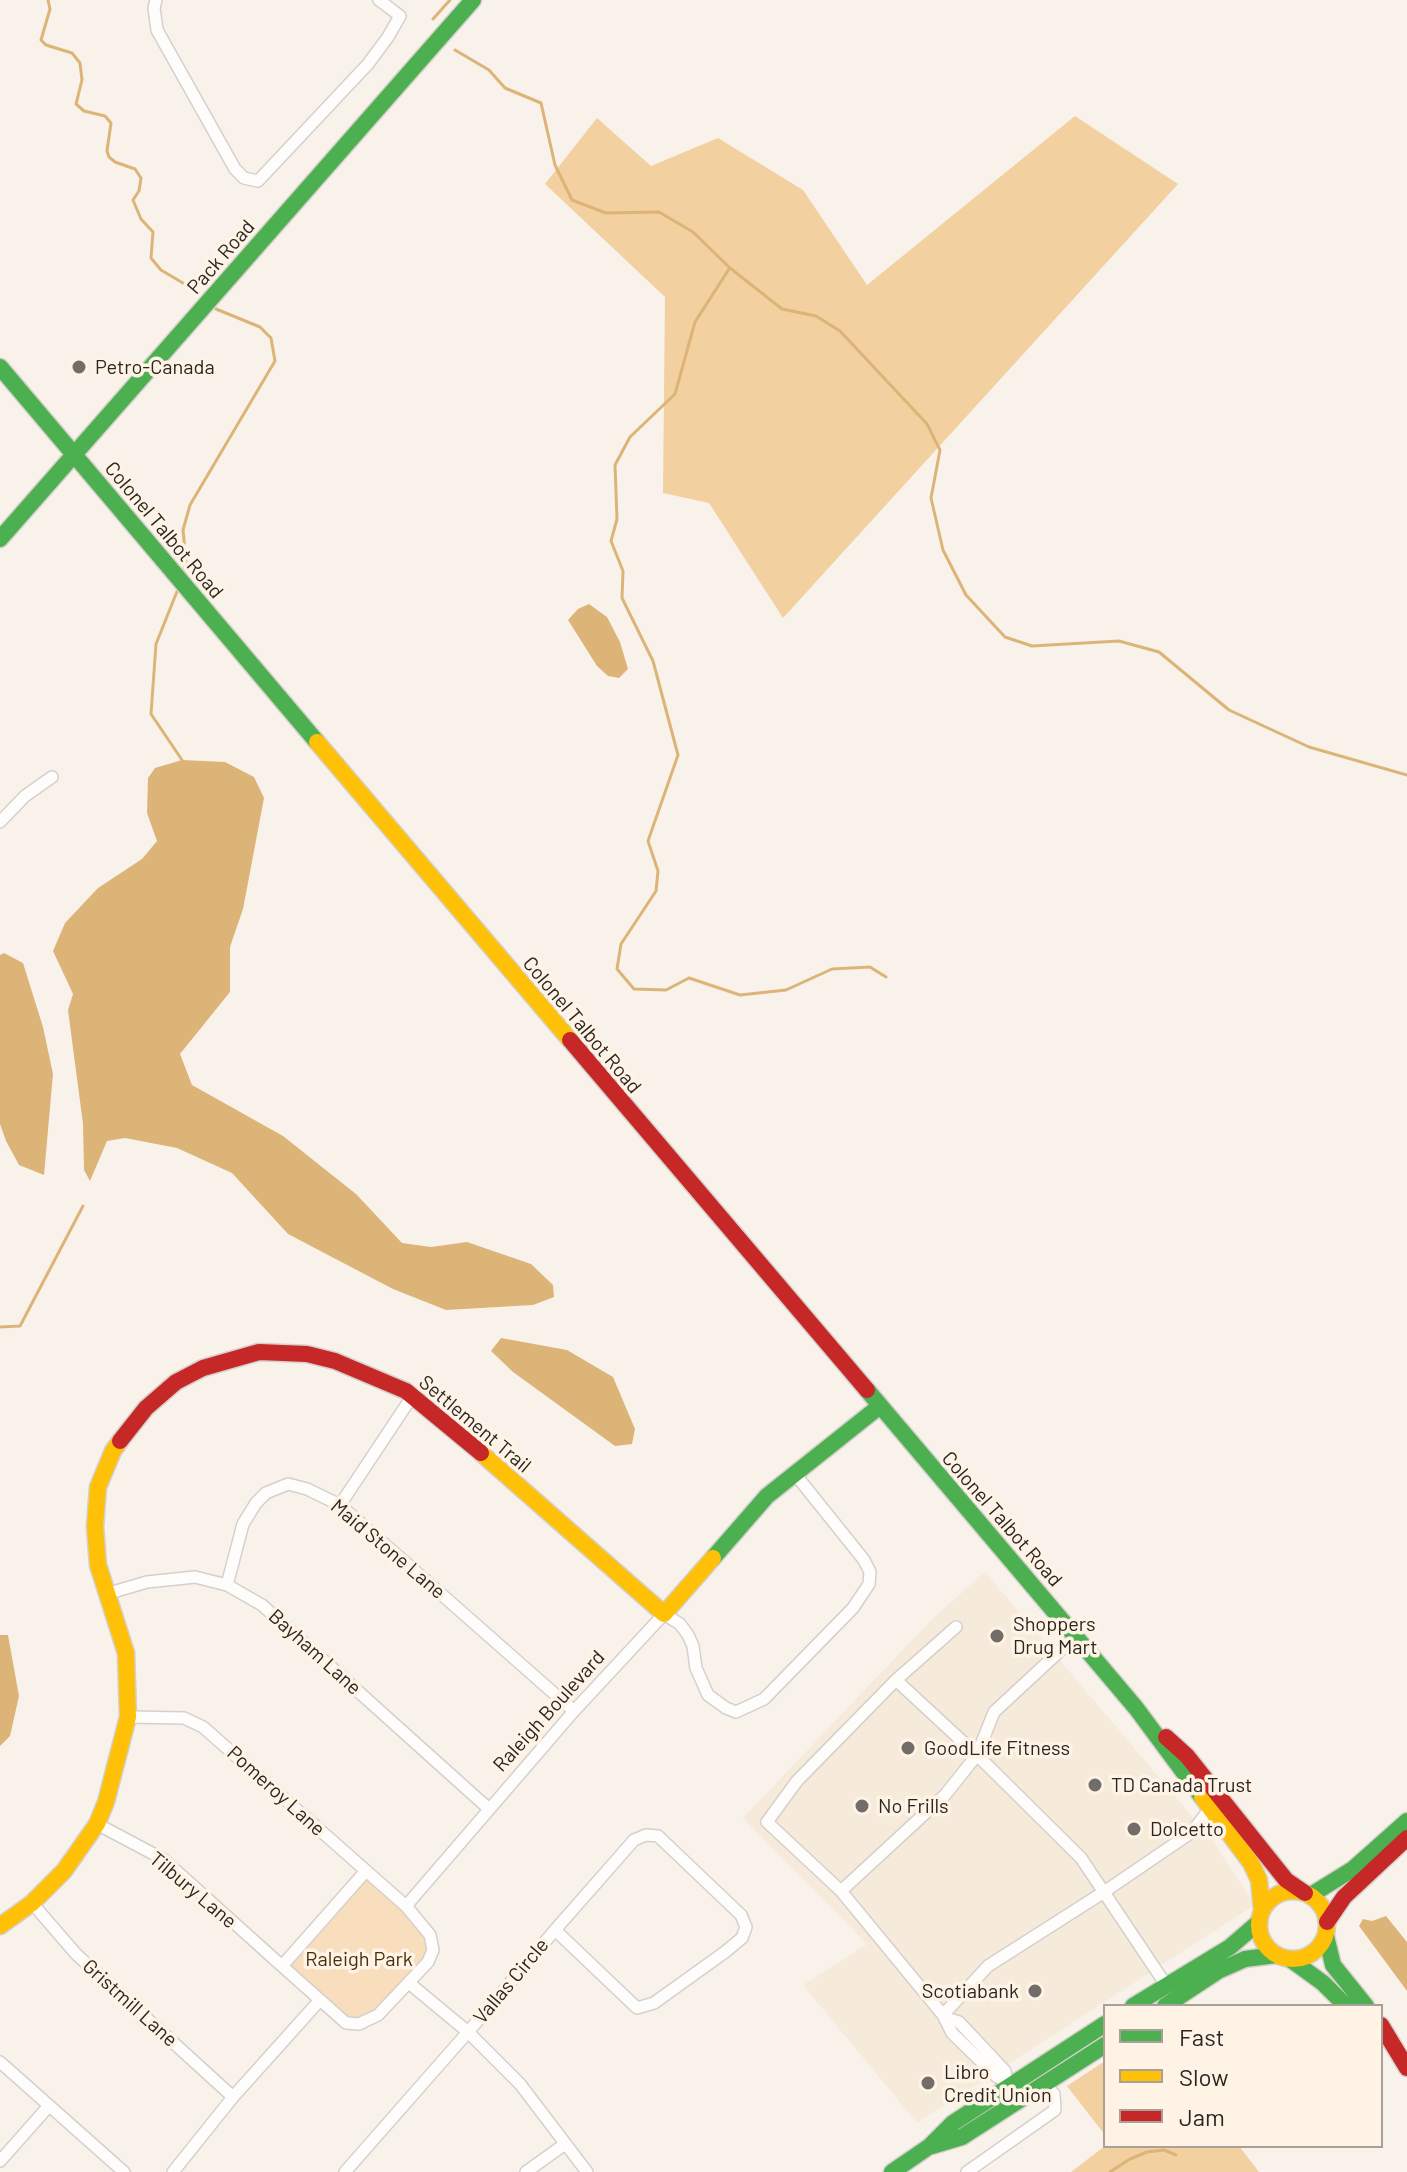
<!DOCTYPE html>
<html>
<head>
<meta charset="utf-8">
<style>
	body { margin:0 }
	#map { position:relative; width:1407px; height:2172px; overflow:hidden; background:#f8f2eb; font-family:Barlow,sans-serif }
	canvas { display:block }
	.legend { position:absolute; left:1103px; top:2004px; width:280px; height:144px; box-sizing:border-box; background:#fef3e5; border:2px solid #a9a197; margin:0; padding:10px 14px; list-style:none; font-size:24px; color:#2a2621 }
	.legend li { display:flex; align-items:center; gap:16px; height:40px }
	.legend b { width:40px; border:2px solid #a9a197 }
</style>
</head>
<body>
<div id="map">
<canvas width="1407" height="2172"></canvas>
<ul class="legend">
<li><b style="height:10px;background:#4caf50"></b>Fast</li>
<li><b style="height:10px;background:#ffc107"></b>Slow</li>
<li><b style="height:10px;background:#c62828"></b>Jam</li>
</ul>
</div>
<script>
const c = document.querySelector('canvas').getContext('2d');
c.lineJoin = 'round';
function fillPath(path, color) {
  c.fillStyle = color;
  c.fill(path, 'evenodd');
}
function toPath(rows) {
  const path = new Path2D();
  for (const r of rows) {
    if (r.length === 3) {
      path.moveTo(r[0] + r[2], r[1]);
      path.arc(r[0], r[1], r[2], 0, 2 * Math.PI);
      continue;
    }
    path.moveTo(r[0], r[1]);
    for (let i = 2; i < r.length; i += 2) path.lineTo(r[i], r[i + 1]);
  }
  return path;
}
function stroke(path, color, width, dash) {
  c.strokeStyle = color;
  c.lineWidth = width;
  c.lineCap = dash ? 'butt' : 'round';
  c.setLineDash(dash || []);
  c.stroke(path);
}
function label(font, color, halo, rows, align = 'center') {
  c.font = font + ' Barlow,sans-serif';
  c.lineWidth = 7;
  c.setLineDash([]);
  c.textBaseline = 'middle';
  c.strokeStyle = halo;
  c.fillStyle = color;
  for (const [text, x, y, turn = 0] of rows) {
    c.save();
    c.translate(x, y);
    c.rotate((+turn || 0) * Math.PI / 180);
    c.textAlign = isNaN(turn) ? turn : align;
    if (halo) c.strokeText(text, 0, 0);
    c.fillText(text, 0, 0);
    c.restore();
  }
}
fillPath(toPath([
	[985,1572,1213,1841,1255,1905,917,2123,803,1985,867,1944,743,1818,933,1618]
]), '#f6eadb');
fillPath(toPath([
	[365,1872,406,1906,433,1950,378,2015,346,2023,282,1966]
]), '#f8debc');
fillPath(toPath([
	[1075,116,1178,184,783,618,709,503,663,493,665,297,545,184,597,118,651,166,718,138,803,190,867,285],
	[1105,2061,1105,2135,1067,2086],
	[1105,2146,1239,2146,1259,2172,1071,2172]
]), '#f2d0a0');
fillPath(toPath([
	[589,604,607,617,620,642,628,669,619,678,608,676,597,666,568,620,578,609],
	[182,760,225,762,254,777,264,798,243,909,230,947,230,992,180,1054,192,1085,283,1136,356,1194,402,1243,431,1247,467,1242,531,1264,553,1285,554,1297,533,1305,446,1310,393,1289,288,1234,232,1173,177,1148,125,1138,107,1141,90,1181,84,1170,83,1124,68,1010,73,994,53,951,65,923,98,888,142,859,157,841,147,813,148,778,155,768],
	[4,953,23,963,43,1027,53,1074,44,1175,19,1165,6,1141,0,1124,0,955],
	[501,1338,567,1350,613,1377,635,1429,632,1444,615,1446,513,1372,491,1351],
	[0,1635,8,1635,19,1696,10,1736,0,1746],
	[1386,1916,1407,1942,1407,1991,1359,1926,1363,1919,1372,1921]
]), '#ddb478');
stroke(toPath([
	[48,0,50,9,41,40,46,45,72,53,80,63,82,80,76,104,84,111,105,116,111,123,107,151,109,157,115,162,135,169,141,178,139,191,133,200,141,219,153,232,151,258,161,270,193,289],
	[433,19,450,0],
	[455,50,489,70,505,88,541,103,555,165,572,200,606,213,659,212,693,232,730,268,782,309,816,316,840,331,927,424,940,450,931,498,943,550,966,595,1005,637,1032,646,1119,641,1159,652,1229,710,1309,747,1407,775],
	[729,269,695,322,675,394,630,437,615,465,617,519,611,541,623,571,622,598,653,661,678,755,648,841,658,871,656,891,621,944,617,969,634,989,666,990,689,978,740,995,786,990,832,969,870,967,886,977],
	[183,574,186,562,183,530,190,505,275,361,271,338,260,327,216,309],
	[178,589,156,644,151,714,182,760],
	[0,1327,20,1326,83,1206],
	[1110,2172,1130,2159,1147,2152,1164,2150,1176,2155]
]), '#ddb478', 3);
const street = toPath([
	[156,0,154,8,157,30,235,169,244,178,258,181,368,64,388,37,400,16,379,0],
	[0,822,25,796,52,777],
	[340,1505,413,1395],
	[227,1585,243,1524,256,1503,266,1493,288,1484,307,1489,340,1505,574,1711],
	[106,1594,147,1582,195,1577,227,1585,262,1605,489,1809],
	[896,1680,956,1627],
	[128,1717,184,1718,203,1727,406,1906,430,1935,433,1950,428,1962,378,2015,359,2024,346,2023,282,1966,365,1872],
	[97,1824,163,1859,282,1966],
	[1195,1830,1230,1833],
	[841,1891,767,1822,797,1781,896,1680,977,1755,994,1712,1076,1636],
	[32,1903,76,1954,233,2097],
	[406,1906,574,1711,664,1614,680,1624,688,1635,693,1646,696,1668,708,1695,726,1708,736,1712,764,1699,853,1608,869,1584,870,1572,864,1560,795,1474],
	[409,1983,468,2032,520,2084,587,2172],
	[943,2015,841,1891,945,1795,977,1755,1081,1858,1166,1985],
	[946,2018,959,2022,1005,2071,1007,2081],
	[0,2062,124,2172],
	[1017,2085,997,2077,952,2033,943,2015,988,1966,1104,1892,1192,1832,1211,1807],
	[0,2161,48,2107],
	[173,2172,233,2097,320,2000],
	[345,2172,468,2032,555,1930,634,1840,646,1835,658,1836,741,1915,746,1927,742,1938,725,1952,654,2003,637,2008,555,1930],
	[526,2172,565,2144],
	[967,2172,1055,2110,1054,2094,1045,2085,1038,2085]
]);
const fast = toPath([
	[0,367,317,742],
	[0,539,473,0],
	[867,1390,1136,1708,1202,1797],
	[713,1558,767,1496,880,1406],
	[1311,1895,1353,1869,1407,1821],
	[1326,1936,1333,1965,1366,2006],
	[1290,1959,1323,1983,1346,2006],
	[1133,2006,1230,1947,1259,1922],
	[1165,2006,1218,1971,1245,1959,1276,1955],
	[932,2146,962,2137,1105,2045],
	[892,2172,930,2146,953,2123,1105,2024]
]);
const slow = toPath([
	[317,742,570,1040],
	[481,1453,664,1614,713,1558],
	[1202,1797,1251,1863,1259,1880,1262,1911],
	[1293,1925,34],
	[0,1926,32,1903,64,1871,97,1824,106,1802,128,1717,126,1653,98,1565,95,1526,98,1487,113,1451,120,1441]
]);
const jam = toPath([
	[570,1040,867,1390],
	[120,1441,146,1408,176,1382,203,1368,259,1352,307,1354,335,1361,406,1391,481,1453],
	[1166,1737,1187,1756,1286,1880,1305,1893],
	[1327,1922,1344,1897,1407,1838],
	[1381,2025,1407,2068]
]);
stroke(street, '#d5d0cb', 14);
stroke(fast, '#d5d0cb', 19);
stroke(slow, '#d5d0cb', 19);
stroke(jam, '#d5d0cb', 19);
stroke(street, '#fefdfc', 11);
stroke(fast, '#4caf50', 16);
stroke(slow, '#ffc107', 16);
stroke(jam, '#c62828', 16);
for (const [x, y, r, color] of [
	[79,367,8,"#726d68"],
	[997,1636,8,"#726d68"],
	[908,1748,8,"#726d68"],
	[1095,1785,8,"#726d68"],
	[862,1806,8,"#726d68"],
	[1134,1829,8,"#726d68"],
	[1035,1991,8,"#726d68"],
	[928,2083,8,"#726d68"]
]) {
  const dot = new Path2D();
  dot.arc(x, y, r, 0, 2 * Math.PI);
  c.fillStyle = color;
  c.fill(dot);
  stroke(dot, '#fef3e5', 3);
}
label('20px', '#2a2621', '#fef3e5', [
	["Pack Road",221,257,-49],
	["Colonel Talbot Road",164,530,50],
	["Colonel Talbot Road",582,1025,50],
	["Settlement Trail",475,1424,40],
	["Colonel Talbot Road",1002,1519,49],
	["Maid Stone Lane",388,1549,40],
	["Bayham Lane",315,1652,42],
	["Raleigh Boulevard",549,1711,-48],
	["Pomeroy Lane",276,1791,42],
	["Tilbury Lane",193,1890,40],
	["Vallas Circle",511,1981,-50],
	["Gristmill Lane",130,2003,42]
]);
label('20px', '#2a2621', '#fef3e5', [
	["Petro-Canada",95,367],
	["Shoppers",1013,1624],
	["Drug Mart",1013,1647],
	["GoodLife Fitness",924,1748],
	["TD Canada Trust",1111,1785],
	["No Frills",878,1806],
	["Dolcetto",1150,1829],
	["Scotiabank",1019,1991,"right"],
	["Libro",944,2072],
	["Credit Union",944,2095]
], 'left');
label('20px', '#462f0b', '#fef3e5', [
	["Raleigh Park",359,1959]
]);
</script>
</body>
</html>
